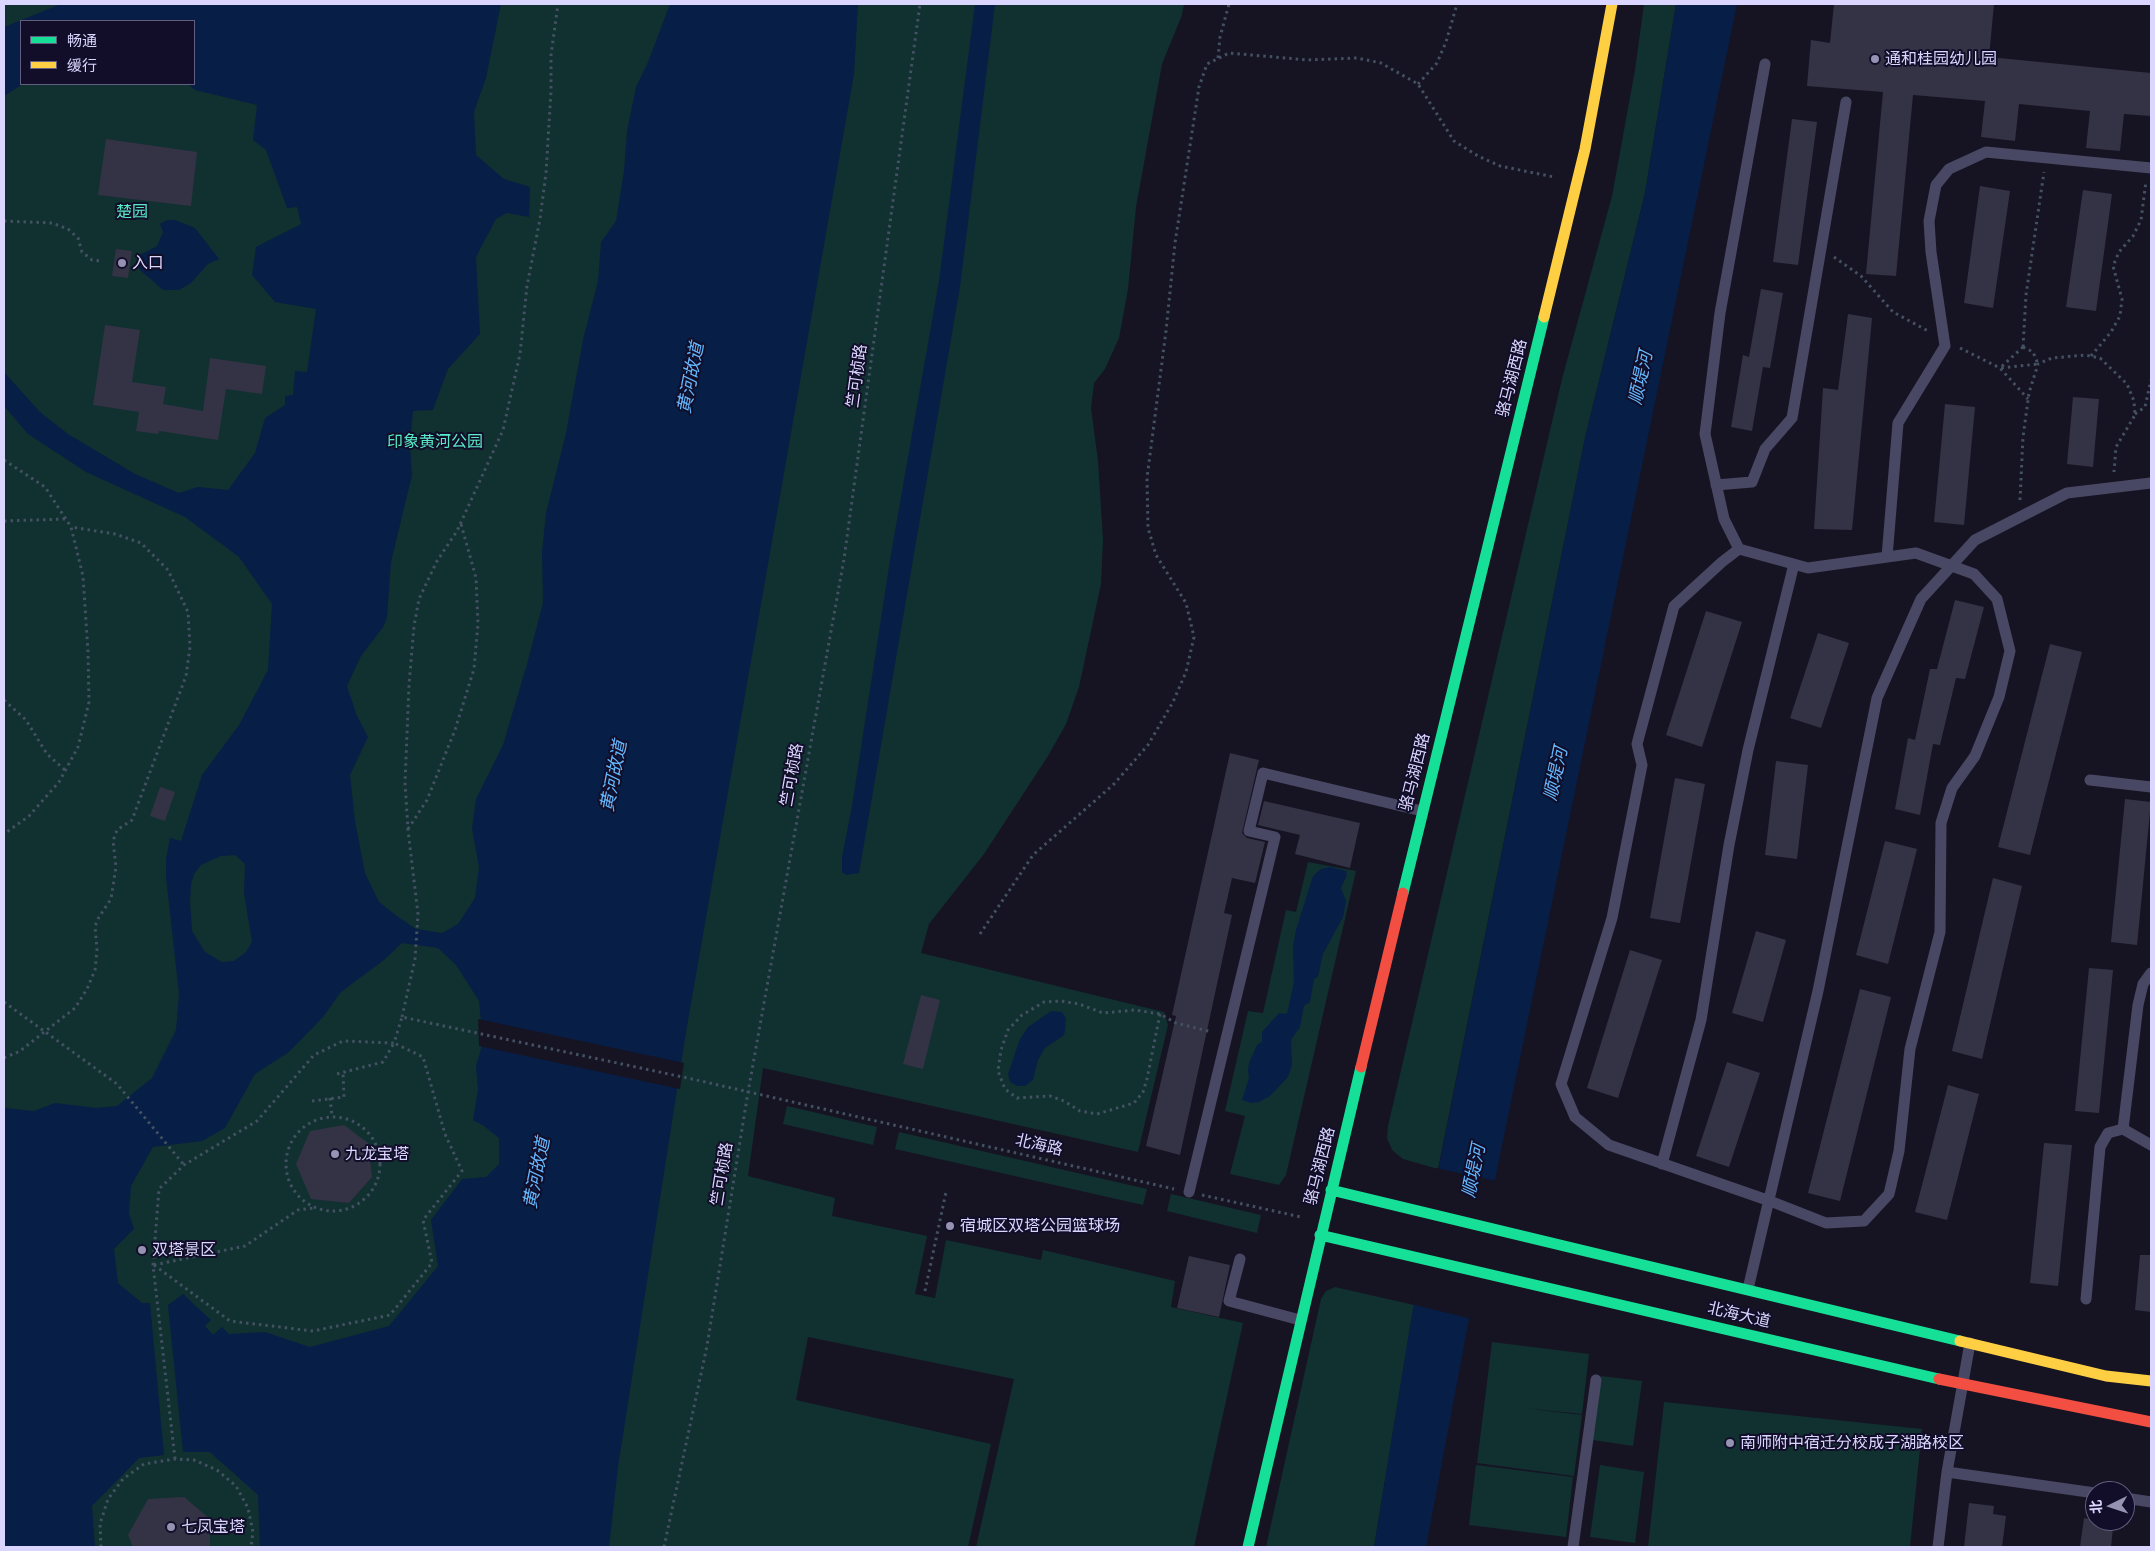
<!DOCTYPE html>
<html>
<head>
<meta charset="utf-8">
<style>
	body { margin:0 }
	#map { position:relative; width:2155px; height:1551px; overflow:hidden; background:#161423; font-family:"Public Sans","Noto Sans SC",sans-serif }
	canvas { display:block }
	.frame { position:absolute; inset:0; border:5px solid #dad6ff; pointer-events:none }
	.legend { position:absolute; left:20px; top:20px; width:175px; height:65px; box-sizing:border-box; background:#120e29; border:1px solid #625e7f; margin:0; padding:6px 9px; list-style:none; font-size:15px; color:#dad6ff }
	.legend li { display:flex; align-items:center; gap:10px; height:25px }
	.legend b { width:25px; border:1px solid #625e7f }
	.north { position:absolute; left:2085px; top:1481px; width:50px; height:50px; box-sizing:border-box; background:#120e29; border:1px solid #625e7f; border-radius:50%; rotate:266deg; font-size:14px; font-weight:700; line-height:20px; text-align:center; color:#dad6ff }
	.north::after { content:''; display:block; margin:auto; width:18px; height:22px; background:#9592b2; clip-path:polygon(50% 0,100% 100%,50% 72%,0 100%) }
</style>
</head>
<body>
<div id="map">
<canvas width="2155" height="1551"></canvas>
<div class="frame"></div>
<ul class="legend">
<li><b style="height:6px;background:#16e098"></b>畅通</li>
<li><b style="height:6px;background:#ffcf43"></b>缓行</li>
</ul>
<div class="north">北</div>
</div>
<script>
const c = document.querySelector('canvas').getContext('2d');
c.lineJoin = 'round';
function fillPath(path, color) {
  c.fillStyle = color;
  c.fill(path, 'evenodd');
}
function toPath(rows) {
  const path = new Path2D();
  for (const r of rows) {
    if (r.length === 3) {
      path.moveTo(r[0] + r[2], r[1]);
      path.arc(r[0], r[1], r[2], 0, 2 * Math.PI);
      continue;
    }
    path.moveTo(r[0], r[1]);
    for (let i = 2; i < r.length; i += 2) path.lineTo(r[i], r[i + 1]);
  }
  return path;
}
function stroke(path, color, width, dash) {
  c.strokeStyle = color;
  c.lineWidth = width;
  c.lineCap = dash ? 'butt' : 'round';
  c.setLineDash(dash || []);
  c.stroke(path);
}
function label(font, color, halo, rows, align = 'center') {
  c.font = font + ' "Public Sans","Noto Sans SC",sans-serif';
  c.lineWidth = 4;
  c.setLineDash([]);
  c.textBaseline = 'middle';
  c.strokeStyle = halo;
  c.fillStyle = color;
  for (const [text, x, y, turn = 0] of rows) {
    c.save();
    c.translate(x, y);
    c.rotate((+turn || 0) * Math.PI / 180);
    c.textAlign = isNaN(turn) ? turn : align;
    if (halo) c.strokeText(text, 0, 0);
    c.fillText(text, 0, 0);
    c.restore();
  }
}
fillPath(toPath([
	[4,4,1184,4,1182,15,1162,64,1136,207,1128,289,1119,338,1105,369,1094,383,1091,408,1098,461,1103,540,1101,584,1079,687,1066,724,1048,756,984,854,929,924,921,953,1164,1012,1168,1025,1138,1152,763,1068,748,1176,835,1198,832,1216,927,1236,915,1294,935,1298,946,1240,1041,1260,1043,1250,1175,1281,1171,1307,1243,1323,1194,1547,976,1547,1014,1379,808,1337,796,1400,991,1444,968,1547,4,1547],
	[21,21,194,21,194,84,21,84],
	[1644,4,1676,4,1645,193,1585,438,1438,1169,1403,1159,1392,1150,1387,1138,1388,1126,1562,379,1612,196,1635,70],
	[1308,862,1356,871,1286,1175,1279,1185,1230,1174,1245,1116,1225,1111,1248,1011,1263,1013,1286,910,1296,912],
	[787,1106,877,1127,873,1145,783,1124],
	[899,1132,1147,1189,1143,1205,895,1149],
	[1171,1194,1261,1215,1257,1233,1167,1211],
	[1335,1287,1414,1305,1374,1547,1266,1547,1321,1299,1326,1291],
	[1492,1342,1589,1354,1582,1414,1523,1408,1582,1415,1574,1476,1477,1463],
	[1601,1376,1642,1381,1633,1446,1593,1440],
	[1664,1402,1922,1429,1910,1547,1648,1547],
	[1476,1465,1573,1477,1566,1537,1469,1525],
	[1600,1465,1644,1472,1635,1543,1590,1537]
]), '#113030');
fillPath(toPath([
	[61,4,501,4,486,78,474,112,476,155,504,179,530,187,529,217,507,213,496,219,476,257,480,334,448,369,433,410,413,411,410,445,412,475,391,562,387,617,384,626,361,656,347,686,357,716,368,737,350,775,355,821,365,873,379,902,397,916,416,929,442,933,458,924,475,898,479,867,472,829,476,799,503,745,527,664,543,603,542,552,546,513,566,433,583,340,598,281,601,242,616,221,624,171,627,131,636,87,648,62,670,4,858,4,854,74,687,1026,618,1467,609,1547,260,1547,258,1495,210,1452,183,1452,168,1305,183,1294,211,1320,205,1326,213,1335,222,1327,229,1334,265,1332,310,1347,389,1326,438,1266,431,1220,462,1179,486,1177,499,1164,499,1138,484,1126,473,1120,478,1090,476,1066,483,1042,479,1001,456,965,438,948,402,943,384,960,341,992,323,1017,289,1052,255,1074,225,1128,202,1141,153,1147,131,1186,129,1213,134,1229,114,1249,118,1283,142,1303,150,1303,164,1455,139,1458,92,1506,95,1547,4,1547,4,1108,34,1111,55,1103,96,1108,117,1106,152,1078,176,1030,179,994,166,877,166,859,170,838,181,841,202,775,239,725,268,670,272,604,239,557,185,517,86,472,28,434,4,406,4,372,41,413,68,434,135,474,179,493,198,487,228,490,255,453,265,418,285,405,285,396,293,395,295,371,307,372,316,309,275,302,252,275,256,247,301,224,297,207,287,208,266,150,253,140,257,105,195,90,188,84,194,84,194,21,21,21,23,84,4,96,4,27],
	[235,855,245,864,244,893,252,942,246,952,234,961,222,962,205,952,192,931,190,902,191,884,194,874,201,865,221,856],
	[975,4,995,4,960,287,859,873,846,875,842,872,842,857,852,806,891,554,939,281],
	[1676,4,1737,4,1499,1160,1426,1547,1374,1547,1410,1326,1440,1161,1585,438,1645,193],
	[167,220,175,220,195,228,219,259,208,264,191,283,179,290,163,290,139,269,140,255,157,246,163,232,160,224],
	[1330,867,1346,871,1347,875,1341,888,1346,901,1343,917,1323,954,1318,977,1314,979,1310,1002,1304,1006,1300,1027,1291,1040,1292,1065,1288,1077,1270,1096,1259,1102,1251,1103,1242,1100,1249,1078,1248,1070,1249,1063,1257,1045,1262,1042,1262,1032,1279,1013,1287,1014,1294,982,1293,946,1296,930,1313,876,1321,869],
	[1051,1011,1062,1012,1066,1018,1065,1032,1063,1036,1045,1048,1038,1060,1033,1080,1025,1086,1017,1086,1010,1082,1008,1074,1020,1039,1028,1027]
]), '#071e46');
fillPath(toPath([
	[478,1019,684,1063,680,1089,479,1046],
	[1436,1168,1497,1181,1472,1319,1411,1304]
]), '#161423');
fillPath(toPath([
	[1834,4,1994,4,1989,57,2151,73,2151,116,2124,114,2120,151,2086,148,2090,111,2019,104,2015,141,1981,137,1985,101,1913,95,1896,276,1866,274,1883,92,1807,86,1811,40,1830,43],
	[1792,119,1817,122,1798,265,1773,262],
	[106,139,197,152,191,206,98,195],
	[1980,186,2010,191,1993,308,1964,303],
	[2083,190,2112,194,2096,311,2066,307],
	[116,249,132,251,128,278,112,276],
	[1761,289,1783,293,1770,368,1763,367,1752,431,1731,427,1743,355,1749,357],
	[1848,314,1872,318,1852,530,1814,529,1823,388,1838,390],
	[105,325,140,330,132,382,166,387,163,404,203,411,210,358,266,366,262,394,226,389,218,440,159,431,158,434,136,431,139,412,93,405],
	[2073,397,2099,399,2093,467,2067,464],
	[1945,404,1975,407,1964,525,1934,522],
	[1955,600,1984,607,1965,679,1956,678,1940,745,1933,744,1920,815,1895,809,1908,738,1915,740,1930,669,1937,669],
	[1706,611,1742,622,1702,747,1666,735],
	[1818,633,1849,643,1821,728,1790,718],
	[2050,644,2082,652,2030,855,1998,847],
	[1230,753,1259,760,1242,833,1247,838,1265,842,1255,883,1232,878,1224,913,1232,915,1180,1155,1146,1146,1176,1016,1172,1015],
	[1776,761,1808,765,1797,859,1765,855],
	[1675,778,1705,784,1680,923,1650,918],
	[160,787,175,792,165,821,150,816],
	[2125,799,2151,802,2137,945,2111,942],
	[1264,801,1360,823,1350,868,1295,854,1300,835,1258,825],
	[1885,841,1917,849,1888,964,1856,955],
	[1993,878,2022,886,1982,1059,1952,1051],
	[1756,931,1786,940,1763,1022,1732,1013],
	[1630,950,1662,960,1618,1098,1587,1088],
	[2089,968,2113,970,2099,1113,2075,1111],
	[1860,989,1891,997,1840,1201,1808,1193],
	[921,995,940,1000,923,1069,903,1064],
	[1727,1062,1760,1073,1729,1167,1696,1156],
	[1948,1085,1979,1094,1947,1220,1915,1212],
	[344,1125,368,1143,372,1177,349,1203,311,1199,296,1164,310,1131],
	[2044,1143,2072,1145,2058,1286,2030,1283],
	[2140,1255,2151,1255,2151,1312,2135,1310],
	[1189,1256,1230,1265,1219,1317,1177,1308],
	[184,1497,210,1519,210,1547,133,1547,128,1535,148,1499],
	[1969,1503,1994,1506,1993,1514,2006,1516,2002,1547,1964,1547],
	[2084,1518,2101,1521,2100,1527,2113,1528,2111,1547,2080,1547]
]), '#343245');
stroke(toPath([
	[1218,58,1220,37,1229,4],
	[1418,84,1437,63,1446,42,1457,4],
	[4,221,52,223,68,229,78,238,82,252,92,260,103,261],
	[1834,257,1861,276,1893,312,1928,331],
	[2023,347,2026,295,2044,172],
	[2023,347,2033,352,2038,364,2000,368,2023,347],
	[1960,348,2000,368,2028,399],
	[2091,356,2111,332,2120,316,2122,299,2113,266,2119,252,2133,236,2141,220,2146,181],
	[2135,414,2145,407,2151,380],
	[4,460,45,487,71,527,83,576,88,652,89,702,78,747,59,782,29,816,4,834],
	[2020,500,2023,437,2029,393,2038,364,2052,358,2085,355,2100,358,2127,384,2134,401,2135,415,2116,447,2114,472],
	[4,521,65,519],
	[4,700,26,720,47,754,65,770],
	[408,829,427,800,455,730,474,669,478,624,476,578,461,524],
	[980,934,1033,855,1114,784,1148,745,1173,702,1186,672,1194,637,1186,603,1156,555,1148,528,1147,478,1166,331,1175,243,1199,87,1207,64,1229,53,1308,60,1357,58,1381,63,1418,84,1454,141,1478,156,1500,166,1554,177],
	[4,1002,117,1084,184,1165],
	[1160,1014,1147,1079,1143,1092,1134,1103,1097,1114,1080,1111,1064,1101,1050,1096,1017,1098,1005,1089,998,1071,1001,1050,1008,1030,1022,1015,1044,1002,1061,1001,1079,1004,1103,1013,1135,1010,1160,1014,1176,1023,1212,1032],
	[402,1017,415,959,418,914,408,830,405,783,409,685,414,626,419,599,437,561,457,531,503,430,520,354,527,286,540,219,546,173,551,91,551,55,558,4],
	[4,1058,20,1051,75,1008,87,989,95,970,97,950,95,926,99,917,111,899,116,867,113,841,117,830,132,820,186,676,190,647,188,612,168,570,141,543,115,534,71,527],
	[330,1098,332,1116],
	[312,1101,344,1097,343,1072],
	[333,1164,47],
	[1202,1195,1301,1217],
	[154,1265,230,1321,313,1331,390,1315,432,1263,423,1220,462,1171,445,1134,423,1057,394,1043,383,1062,333,1075],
	[154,1265,245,1246,298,1210,315,1208],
	[925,1291,946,1192],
	[175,1459,153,1265,159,1189,184,1165,257,1121,314,1055,343,1041,394,1043,402,1017,692,1079,1174,1189],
	[101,1547,100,1524,108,1499,123,1479,144,1464,175,1459,194,1460,217,1470,236,1486,248,1508,253,1532,251,1547],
	[664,1547,707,1346,748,1092,844,559,920,4]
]), '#435162', 3, [2.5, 4]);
stroke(toPath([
	[1716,485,1752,482,1765,449,1792,418,1846,102],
	[1739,549,1808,568,1916,553,1974,574,1997,599,2010,651,1999,697,1975,756,1952,788,1941,823,1940,932,1910,1049,1899,1151,1889,1194,1864,1221,1826,1223,1770,1201,1609,1145,1575,1117,1561,1084,1612,918,1642,765,1637,744,1674,606,1722,562,1739,549],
	[1739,549,1724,519,1705,434,1720,313,1765,64],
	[1887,557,1898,423,1945,346,1931,252,1929,221,1936,185,1949,169,1986,152,2151,168],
	[2090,780,2151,787],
	[2123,1129,2138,1005,2143,984,2151,973],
	[1662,1164,1701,1020,1729,845,1748,750,1794,564],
	[1189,1192,1275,837,1249,831,1263,773,1422,811],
	[1240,1259,1229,1301,1300,1320],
	[1748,1289,1818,991,1877,698,1921,599,1975,540,2067,493,2151,483],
	[2086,1299,2100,1147,2108,1133,2123,1129,2151,1145],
	[1947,1472,2095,1493],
	[2125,1498,2151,1502],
	[1573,1547,1596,1380],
	[1938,1547,1947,1472,1970,1343]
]), '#494864', 11);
stroke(toPath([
	[1403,893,1544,317],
	[1331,1190,1960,1341],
	[1320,1235,1939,1379],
	[1248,1547,1361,1067]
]), '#16e098', 11);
stroke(toPath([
	[1544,317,1585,149,1612,4],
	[1960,1341,2106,1376,2151,1381]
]), '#ffcf43', 11);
stroke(toPath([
	[1361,1067,1403,893],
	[1939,1379,2151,1422]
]), '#f24e42', 11);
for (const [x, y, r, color] of [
	[1875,59,5,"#9592b2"],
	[122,263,5,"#9592b2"],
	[335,1154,5,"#9592b2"],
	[950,1226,5,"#9592b2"],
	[142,1250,5,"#9592b2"],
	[1730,1443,5,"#9592b2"],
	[171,1527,5,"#9592b2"]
]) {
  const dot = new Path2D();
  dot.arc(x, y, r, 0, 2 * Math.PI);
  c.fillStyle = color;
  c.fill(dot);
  stroke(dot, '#120e29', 2);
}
label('16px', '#dad6ff', '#120e29', [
	["通和桂园幼儿园",1885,59],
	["入口",132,263],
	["九龙宝塔",345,1154],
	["宿城区双塔公园篮球场",960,1226],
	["双塔景区",152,1250],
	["南师附中宿迁分校成子湖路校区",1740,1443],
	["七凤宝塔",181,1527]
], 'left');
label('16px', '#57eac4', '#120e29', [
	["楚园",132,212],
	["印象黄河公园",435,442]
]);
label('16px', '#dad6ff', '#120e29', [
	["竺可桢路",857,376,-82],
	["骆马湖西路",1512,378,-76],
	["骆马湖西路",1415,772,-76],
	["竺可桢路",792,775,-80],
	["北海路",1039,1145,13],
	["骆马湖西路",1320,1166,-76],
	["竺可桢路",722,1174,-81],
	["北海大道",1739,1315,13]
]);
label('italic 18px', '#64b8ff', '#120e29', [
	["黄河故道",691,378,-79],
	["顺堤河",1641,378,-78],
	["顺堤河",1556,774,-78],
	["黄河故道",614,776,-79],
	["顺堤河",1474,1171,-79],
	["黄河故道",537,1173,-79]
]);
</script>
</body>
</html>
